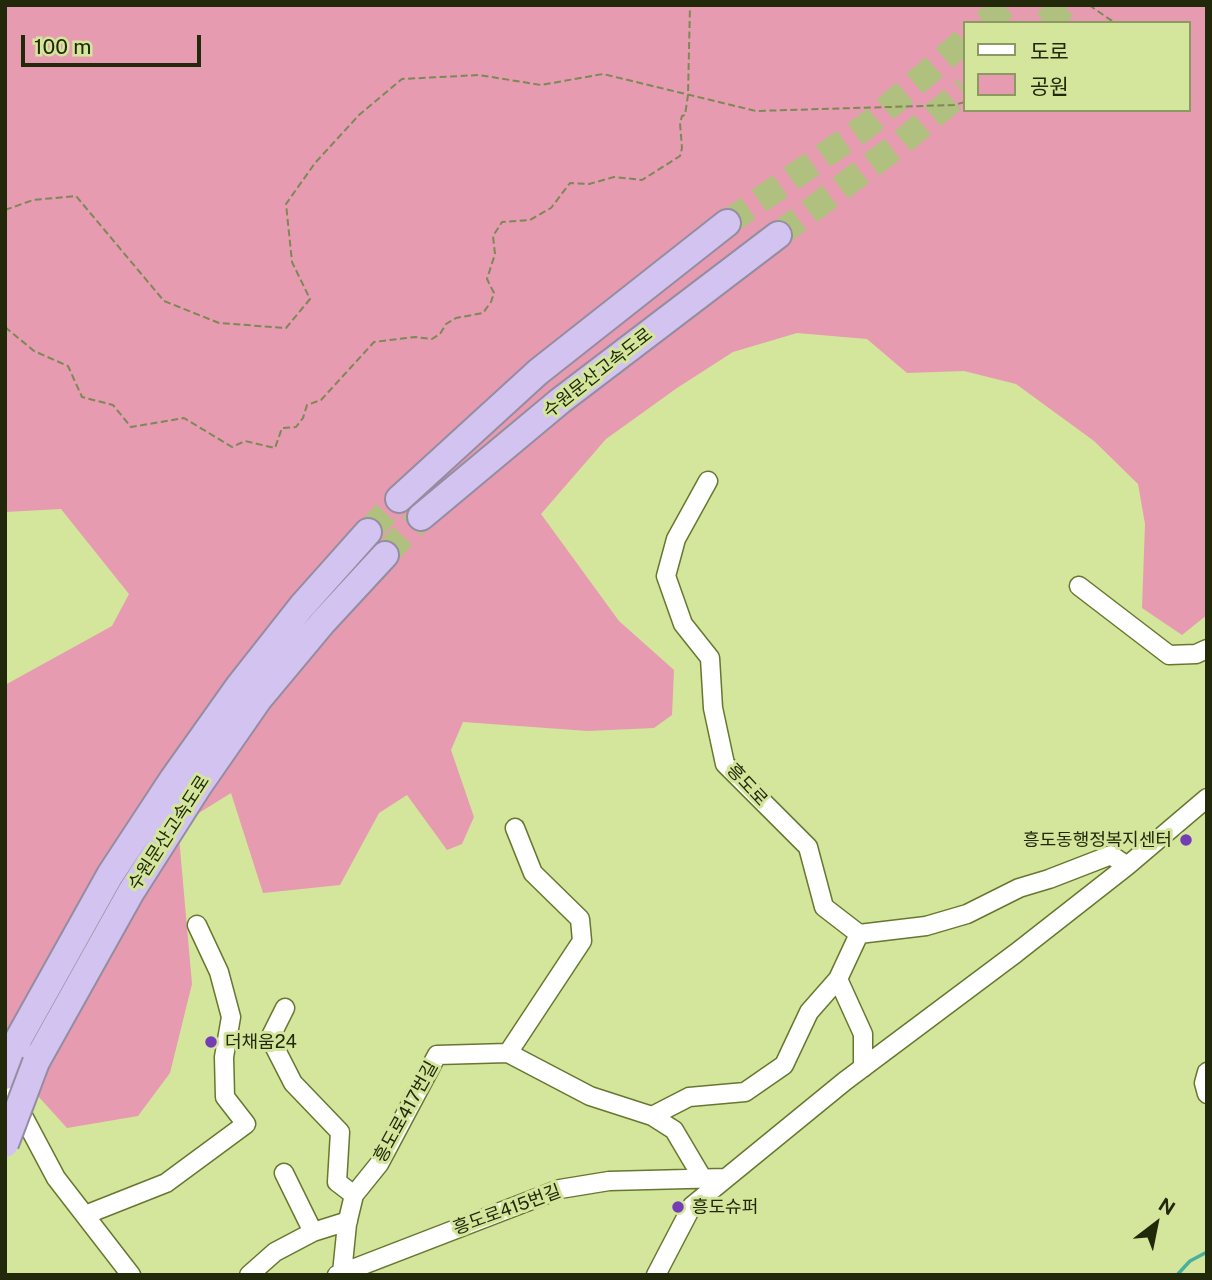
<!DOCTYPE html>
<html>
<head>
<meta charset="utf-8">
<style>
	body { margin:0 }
	#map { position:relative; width:1212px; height:1280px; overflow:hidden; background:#d3e69b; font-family:"Public Sans","Noto Sans KR",sans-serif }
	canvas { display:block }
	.frame { position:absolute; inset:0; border:7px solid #22290a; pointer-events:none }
	.legend { position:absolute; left:963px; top:21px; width:228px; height:91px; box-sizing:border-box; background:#d3e69b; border:2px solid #8c9a61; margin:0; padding:9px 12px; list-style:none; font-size:21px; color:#22290a }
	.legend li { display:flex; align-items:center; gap:14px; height:35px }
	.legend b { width:35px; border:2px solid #8c9a61 }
	.north { position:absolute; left:1121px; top:1189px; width:70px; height:70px; -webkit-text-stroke:5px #d3e69b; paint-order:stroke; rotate:32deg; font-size:19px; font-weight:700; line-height:28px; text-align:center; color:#22290a }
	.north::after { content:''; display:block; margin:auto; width:24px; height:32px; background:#22290a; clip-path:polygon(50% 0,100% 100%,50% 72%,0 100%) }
	.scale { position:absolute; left:21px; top:35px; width:180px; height:32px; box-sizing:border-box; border:4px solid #22290a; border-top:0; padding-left:9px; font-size:21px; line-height:24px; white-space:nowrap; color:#22290a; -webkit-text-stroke:5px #d3e69b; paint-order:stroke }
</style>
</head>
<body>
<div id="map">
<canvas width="1212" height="1280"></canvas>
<div class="frame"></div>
<ul class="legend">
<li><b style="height:9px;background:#fff"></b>도로</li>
<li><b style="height:19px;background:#e69bb1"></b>공원</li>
</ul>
<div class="north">N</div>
<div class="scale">100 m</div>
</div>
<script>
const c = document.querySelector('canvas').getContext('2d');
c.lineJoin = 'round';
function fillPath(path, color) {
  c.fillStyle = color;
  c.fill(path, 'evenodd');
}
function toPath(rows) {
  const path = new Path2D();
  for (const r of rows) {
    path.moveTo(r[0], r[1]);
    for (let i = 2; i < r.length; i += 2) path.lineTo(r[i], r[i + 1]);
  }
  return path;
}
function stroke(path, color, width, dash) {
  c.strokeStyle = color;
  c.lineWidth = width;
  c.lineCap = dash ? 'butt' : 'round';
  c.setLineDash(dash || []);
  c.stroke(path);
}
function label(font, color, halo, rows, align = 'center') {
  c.font = font + ' "Public Sans","Noto Sans KR",sans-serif';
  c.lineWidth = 6;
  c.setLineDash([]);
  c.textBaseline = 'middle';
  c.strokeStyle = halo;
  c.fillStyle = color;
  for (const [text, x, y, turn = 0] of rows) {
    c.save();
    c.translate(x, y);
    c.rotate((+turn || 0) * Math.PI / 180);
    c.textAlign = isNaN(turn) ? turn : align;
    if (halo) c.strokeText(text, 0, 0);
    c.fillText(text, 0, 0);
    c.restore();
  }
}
fillPath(toPath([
	[5,5,1207,5,1207,615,1182,635,1142,608,1145,524,1138,484,1094,441,1016,384,964,371,907,373,867,339,797,333,733,352,677,388,606,439,541,514,619,621,674,670,672,715,654,728,588,731,463,722,451,750,474,817,462,844,447,850,407,795,379,813,340,885,263,893,231,793,178,826,192,984,170,1073,138,1116,67,1128,8,1063,5,1054,5,685,112,626,129,594,61,509,5,512],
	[965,23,1189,23,1189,110,965,110]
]), '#e69bb1');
stroke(toPath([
	[1177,1275,1190,1261,1207,1252]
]), '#49b09e', 3.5);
stroke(toPath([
	[985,23,1006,5],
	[1045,23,1066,5],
	[727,223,865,127,965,40],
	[778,235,902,142,965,89],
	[368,532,399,499],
	[385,555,421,517]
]), '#b0c07e', 26, [26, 13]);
const minor = toPath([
	[1079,586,1169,655,1196,654,1207,649],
	[859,934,926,926,967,914,1019,888,1049,879,1111,855,1127,866],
	[838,979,863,1034,863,1068],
	[285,1008,270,1038,293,1083,340,1132,337,1182,354,1195],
	[508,1053,582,941,580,919,533,873,515,828],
	[1207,1072,1204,1083,1207,1094],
	[5,1082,56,1178,131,1275],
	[652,1116,674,1130,703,1179],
	[284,1173,313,1232],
	[85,1215,166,1183,246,1124,225,1097,224,1057,231,1017,219,972,197,925],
	[342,1273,347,1224,354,1195,379,1164,437,1055,508,1053,590,1096,652,1116,689,1097,745,1092,784,1065,809,1012,838,979,859,934,824,907,808,847,725,764,713,708,710,658,683,624,666,576,676,539,708,481],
	[249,1275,275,1252,313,1232,348,1221],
	[337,1275,560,1189,609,1181,725,1178],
	[656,1275,692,1206,845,1081,1016,953,1127,866,1207,798]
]);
const highway = toPath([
	[399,499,538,372,727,223],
	[421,517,560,401,778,235],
	[36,1062,131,892,199,785,258,700,323,622,385,555],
	[5,1076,19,1038,110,875,173,779,239,686,302,606,368,532]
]);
stroke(minor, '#67772f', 21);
stroke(highway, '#948da0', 30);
stroke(toPath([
	[1089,5,1115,23],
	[5,210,33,200,76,196,164,301,219,323,286,328,310,299,292,262,286,204,315,163,359,115,402,79,479,75,541,85,603,74,756,111,954,105,965,102],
	[5,327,34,351,68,366,82,397,113,405,131,427,184,418,232,447,245,441,275,448,282,428,296,427,303,418,307,405,321,400,374,342,415,337,432,339,440,334,446,324,456,318,483,313,491,302,494,293,487,279,495,254,493,236,502,222,530,220,551,208,570,183,589,184,614,177,642,180,680,156,682,148,680,123,682,116,685,115,688,95,690,5]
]), '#7c8954', 2, [7, 3.5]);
stroke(minor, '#fff', 18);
stroke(highway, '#d2c3f1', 26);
const highwayBridge = toPath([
	[5,1144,36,1062]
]);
stroke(highwayBridge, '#948da0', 30, []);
stroke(highwayBridge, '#d2c3f1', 26);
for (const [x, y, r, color] of [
	[1186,840,7,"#733eb5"],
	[211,1042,7,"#733eb5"],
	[678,1207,7,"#733eb5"]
]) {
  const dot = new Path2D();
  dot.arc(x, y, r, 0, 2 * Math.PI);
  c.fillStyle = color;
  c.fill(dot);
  stroke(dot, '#d3e69b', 2.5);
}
label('18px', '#22290a', '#d3e69b', [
	["수원문산고속도로",598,373,-38],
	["흥도로",747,785,47],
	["수원문산고속도로",169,833,-57],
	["흥도로417번길",406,1112,-61],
	["흥도로415번길",507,1210,-20]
]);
label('18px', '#22290a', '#d3e69b', [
	["흥도동행정복지센터",1172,840,"right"],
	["더채움24",225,1042],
	["흥도슈퍼",692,1207]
], 'left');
</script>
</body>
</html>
